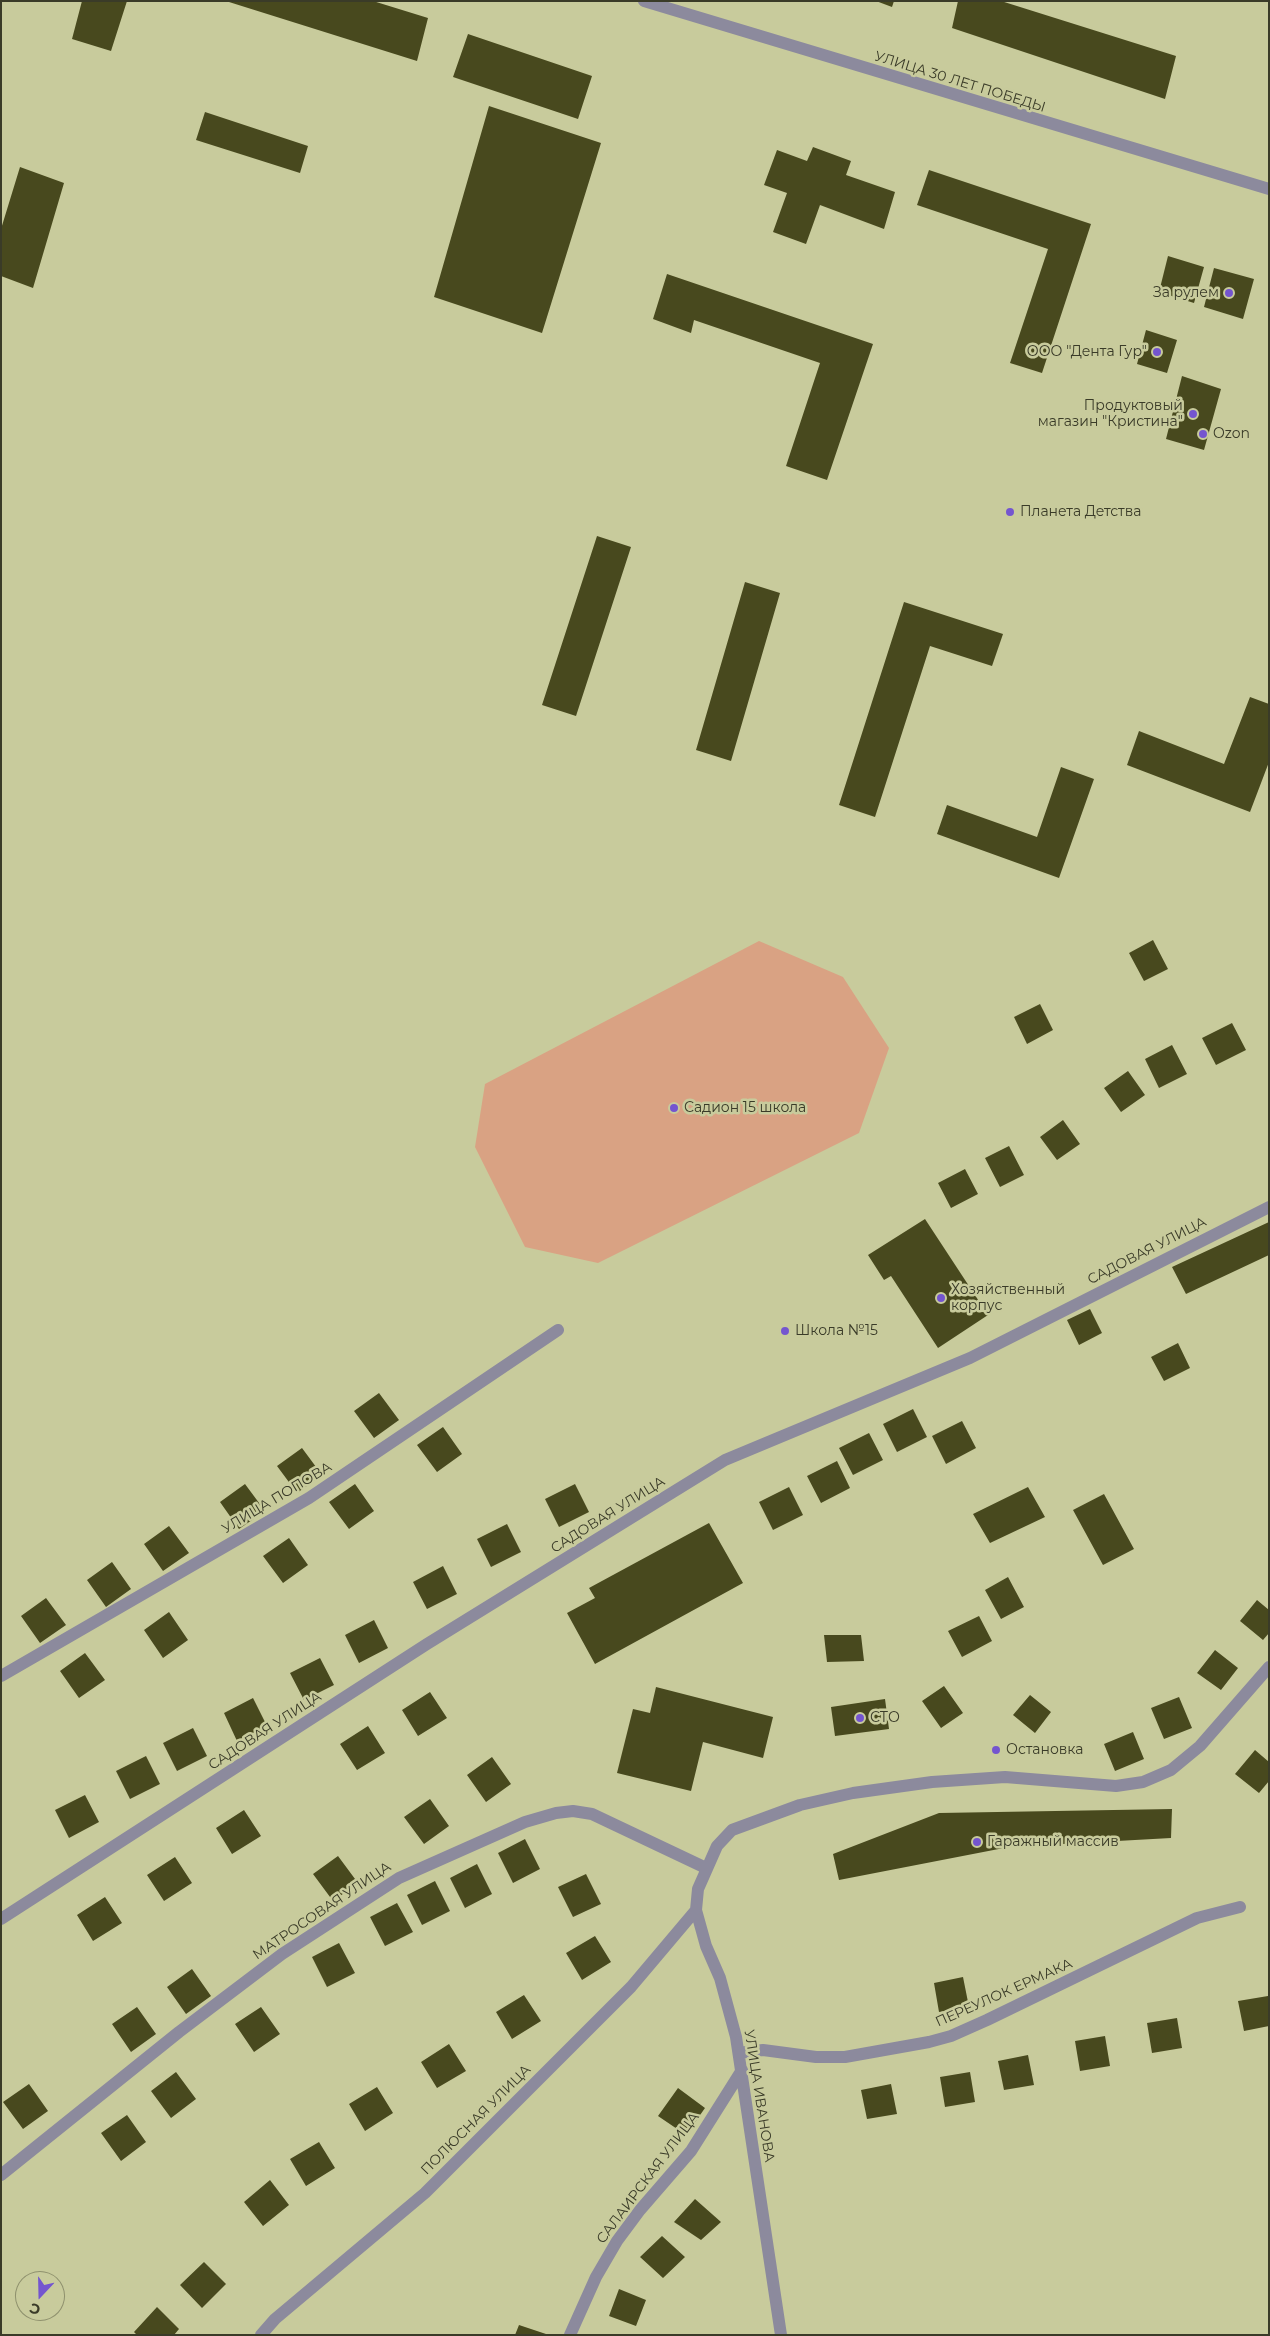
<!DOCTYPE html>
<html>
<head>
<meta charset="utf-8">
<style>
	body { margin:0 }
	#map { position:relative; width:1270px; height:2336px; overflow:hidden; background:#c8cb9c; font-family:Montserrat,sans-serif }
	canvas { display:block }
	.frame { position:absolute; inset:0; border:2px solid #3a3b28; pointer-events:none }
	.north { position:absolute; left:15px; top:2271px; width:50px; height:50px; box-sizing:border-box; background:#c8cb9c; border:1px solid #8f916e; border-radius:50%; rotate:201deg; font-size:14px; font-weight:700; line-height:20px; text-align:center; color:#3a3b28 }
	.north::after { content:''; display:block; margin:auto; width:18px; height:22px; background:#7455cf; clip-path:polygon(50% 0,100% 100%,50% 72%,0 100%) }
</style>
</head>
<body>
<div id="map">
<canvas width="1270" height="2336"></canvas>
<div class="frame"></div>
<div class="north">С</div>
</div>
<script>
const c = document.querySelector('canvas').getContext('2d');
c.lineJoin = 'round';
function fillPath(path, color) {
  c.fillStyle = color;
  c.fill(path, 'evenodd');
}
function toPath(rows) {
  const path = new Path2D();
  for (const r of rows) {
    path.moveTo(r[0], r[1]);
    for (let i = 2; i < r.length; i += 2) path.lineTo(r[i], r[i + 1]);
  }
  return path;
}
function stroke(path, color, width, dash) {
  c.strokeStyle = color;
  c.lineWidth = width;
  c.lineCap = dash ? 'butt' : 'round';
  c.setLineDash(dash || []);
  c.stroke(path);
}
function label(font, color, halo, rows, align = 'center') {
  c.font = font + ' Montserrat,sans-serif';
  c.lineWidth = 5;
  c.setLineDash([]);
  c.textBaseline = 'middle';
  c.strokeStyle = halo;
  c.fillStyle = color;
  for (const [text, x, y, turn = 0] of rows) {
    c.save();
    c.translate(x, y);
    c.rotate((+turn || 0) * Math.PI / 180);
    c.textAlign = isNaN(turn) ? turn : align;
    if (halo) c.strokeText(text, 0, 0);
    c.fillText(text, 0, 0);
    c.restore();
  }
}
fillPath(toPath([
	[759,941,843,977,889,1048,859,1133,598,1263,525,1247,475,1147,485,1084]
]), '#d9a283');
fillPath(toPath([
	[82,1,127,1,111,51,72,39],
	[373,1,428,18,417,61,229,2],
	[876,1,894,1,892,7],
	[958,1,1001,1,1176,56,1165,99,952,28],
	[468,34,592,76,578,119,453,77],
	[489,106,601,143,542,333,434,297],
	[205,112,308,146,300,173,196,140],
	[813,147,851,161,846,175,895,192,884,229,820,205,806,244,773,232,787,193,764,185,777,150,807,161],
	[20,167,64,183,33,288,1,276,1,229],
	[929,170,1091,224,1042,373,1010,363,1048,249,917,205],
	[1168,256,1204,267,1194,303,1159,292],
	[1214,268,1254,279,1243,319,1204,307],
	[667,274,873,344,827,480,786,466,820,363,694,320,691,333,653,319],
	[1146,330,1177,340,1167,373,1137,364],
	[1182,376,1221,389,1204,450,1166,439],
	[597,536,631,547,576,716,542,705],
	[745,582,780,593,731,761,696,750],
	[904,602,1003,634,992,666,930,646,875,817,839,805],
	[1250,697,1269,704,1269,762,1250,812,1127,765,1139,731,1224,764],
	[1061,767,1094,779,1059,878,937,834,947,805,1037,837],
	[1153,940,1168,969,1144,981,1129,953],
	[1040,1004,1053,1030,1027,1044,1014,1017],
	[1232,1023,1246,1050,1216,1065,1202,1038],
	[1172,1045,1187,1074,1159,1088,1145,1059],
	[1128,1071,1145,1095,1121,1112,1104,1088],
	[1063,1120,1080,1144,1057,1160,1040,1137],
	[1009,1146,1024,1175,1000,1187,985,1158],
	[965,1169,978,1194,951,1208,938,1183],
	[925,1219,988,1315,938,1348,891,1276,884,1280,868,1255],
	[1269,1222,1269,1255,1186,1294,1172,1267],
	[1090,1309,1102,1333,1079,1345,1067,1320],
	[1178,1343,1190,1368,1164,1381,1151,1357],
	[379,1393,399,1420,374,1438,354,1411],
	[913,1409,927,1437,897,1452,883,1424],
	[962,1421,976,1448,946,1464,932,1436],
	[443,1427,462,1454,437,1472,417,1445],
	[869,1433,883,1460,853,1475,839,1448],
	[302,1448,322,1475,297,1493,277,1466],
	[837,1461,850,1488,821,1503,807,1476],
	[245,1484,265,1511,239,1529,220,1502],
	[355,1484,374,1511,349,1529,329,1502],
	[575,1484,589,1512,559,1527,545,1499],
	[789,1487,803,1515,773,1530,759,1502],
	[1028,1487,1045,1517,990,1543,973,1514],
	[1104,1494,1134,1549,1103,1565,1073,1510],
	[709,1523,743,1583,595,1664,567,1613,595,1598,589,1588],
	[507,1524,521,1552,491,1567,477,1539],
	[169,1526,189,1553,163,1571,144,1544],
	[289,1538,308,1565,283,1583,263,1556],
	[112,1562,131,1589,106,1607,87,1580],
	[443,1566,457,1594,427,1609,413,1582],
	[1008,1577,1024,1607,1001,1619,985,1590],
	[46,1598,66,1625,40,1643,21,1616],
	[1257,1600,1269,1610,1269,1633,1263,1640,1240,1621],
	[169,1612,188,1640,163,1658,144,1630],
	[979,1616,992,1641,962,1657,948,1631],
	[374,1620,388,1648,359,1663,345,1635],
	[824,1635,861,1635,864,1661,827,1662],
	[1215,1650,1238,1668,1221,1690,1197,1673],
	[85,1653,105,1680,79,1698,60,1671],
	[320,1658,334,1685,304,1700,290,1673],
	[944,1686,963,1713,941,1728,922,1701],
	[656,1687,773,1717,763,1758,703,1742,691,1791,617,1773,633,1709,650,1713],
	[430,1692,447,1718,418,1736,402,1710],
	[1030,1695,1051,1712,1035,1733,1013,1715],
	[1179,1697,1192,1728,1164,1739,1151,1708],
	[253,1698,267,1726,237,1741,224,1713],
	[885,1699,889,1729,835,1736,831,1707],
	[368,1726,385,1753,357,1770,340,1744],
	[193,1728,207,1756,177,1771,163,1743],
	[1133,1732,1144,1759,1115,1771,1104,1744],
	[1255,1750,1269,1762,1269,1781,1259,1793,1235,1774],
	[146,1756,160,1784,130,1799,116,1771],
	[492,1757,511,1784,486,1802,467,1775],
	[85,1795,99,1822,69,1838,55,1810],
	[430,1799,449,1826,424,1844,404,1817],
	[1172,1809,1171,1838,1009,1847,839,1880,833,1854,939,1813],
	[244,1810,261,1836,232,1854,216,1828],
	[525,1839,540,1869,513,1883,498,1853],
	[338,1856,358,1883,333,1901,313,1874],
	[175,1857,192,1883,164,1901,147,1875],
	[477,1864,492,1894,465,1908,450,1878],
	[586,1874,601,1904,573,1917,558,1887],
	[435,1881,450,1911,422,1925,407,1895],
	[105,1897,122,1923,93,1941,77,1915],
	[397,1903,413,1932,385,1946,370,1917],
	[595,1936,611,1962,582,1980,566,1953],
	[339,1943,355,1973,327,1987,312,1957],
	[192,1969,211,1996,186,2014,167,1987],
	[963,1977,969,2007,939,2012,934,1983],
	[524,1995,541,2021,512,2039,496,2012],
	[1268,1996,1269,2026,1244,2031,1238,2001],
	[137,2007,156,2034,131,2052,112,2024],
	[261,2007,280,2034,254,2052,235,2024],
	[1177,2018,1182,2048,1152,2053,1147,2023],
	[1105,2036,1110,2066,1080,2071,1075,2041],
	[449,2044,466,2071,437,2088,421,2062],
	[1028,2055,1034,2085,1004,2090,998,2061],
	[176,2072,196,2099,171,2118,151,2091],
	[970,2072,975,2102,945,2107,940,2077],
	[29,2084,48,2111,23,2129,3,2102],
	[891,2084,897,2114,867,2119,861,2090],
	[377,2087,393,2113,365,2131,349,2104],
	[678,2088,705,2108,686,2135,658,2116],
	[127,2115,146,2142,121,2161,101,2133],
	[319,2142,335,2168,306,2186,290,2159],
	[270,2180,289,2205,263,2226,244,2202],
	[695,2199,721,2222,701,2240,674,2222],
	[662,2236,685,2257,663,2278,640,2257],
	[204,2262,226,2284,202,2308,180,2285],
	[619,2289,646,2300,636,2326,609,2316],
	[157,2307,179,2329,174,2335,137,2335,134,2332],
	[519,2325,546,2334,546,2335,515,2335]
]), '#48491e');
stroke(toPath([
	[644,1,1269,189],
	[1,1676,309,1498,558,1330],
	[1,1919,427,1644,725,1460,970,1358,1269,1207],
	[739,2053,763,2050,816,2057,845,2057,929,2042,951,2036,987,2020,1197,1918,1240,1907],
	[1,2175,179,2032,282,1954,399,1878,525,1822,556,1813,573,1811,592,1814,706,1868],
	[261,2335,275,2319,425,2193,631,1987,696,1910],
	[570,2335,596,2277,617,2241,640,2210,691,2151,742,2070],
	[781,2335,736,2037,720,1978,706,1946,696,1910,698,1889,717,1846,732,1830,800,1805,853,1793,932,1782,1005,1777,1116,1786,1143,1782,1171,1770,1200,1746,1269,1667]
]), '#8c8a9d', 12);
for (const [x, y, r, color] of [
	[1229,293,5,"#7455cf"],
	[1157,352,5,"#7455cf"],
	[1193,414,5,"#7455cf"],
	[1203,434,5,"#7455cf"],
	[1010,512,5,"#7455cf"],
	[674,1108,5,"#7455cf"],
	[941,1298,5,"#7455cf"],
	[785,1331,5,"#7455cf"],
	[860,1718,5,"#7455cf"],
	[996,1750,5,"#7455cf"],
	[977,1842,5,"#7455cf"]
]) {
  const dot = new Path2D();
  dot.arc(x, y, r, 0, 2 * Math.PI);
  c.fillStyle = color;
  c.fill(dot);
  stroke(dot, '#c8cb9c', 2);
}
label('14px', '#3a3b28', '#c8cb9c', [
	["УЛИЦА 30 ЛЕТ ПОБЕДЫ",960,82,17],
	["САДОВАЯ УЛИЦА",1147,1251,-27],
	["УЛИЦА ПОПОВА",277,1498,-31],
	["САДОВАЯ УЛИЦА",608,1515,-32],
	["САДОВАЯ УЛИЦА",265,1731,-33],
	["МАТРОСОВАЯ УЛИЦА",322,1911,-34],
	["ПЕРЕУЛОК ЕРМАКА",1004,1993,-24],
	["УЛИЦА ИВАНОВА",759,2096,81],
	["ПОЛЮСНАЯ УЛИЦА",476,2120,-45],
	["САЛАИРСКАЯ УЛИЦА",648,2178,-53]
]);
label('14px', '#3a3b28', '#c8cb9c', [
	["За рулем",1219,293,"right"],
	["ООО \"Дента Гур\"",1147,352,"right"],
	["Продуктовый",1183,406,"right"],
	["магазин \"Кристина\"",1183,422,"right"],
	["Ozon",1213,434],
	["Планета Детства",1020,512],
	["Садион 15 школа",684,1108],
	["Хозяйственный",951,1290],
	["корпус",951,1306],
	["Школа №15",795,1331],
	["СТО",870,1718],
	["Остановка",1006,1750],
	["Гаражный массив",987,1842]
], 'left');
</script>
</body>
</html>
